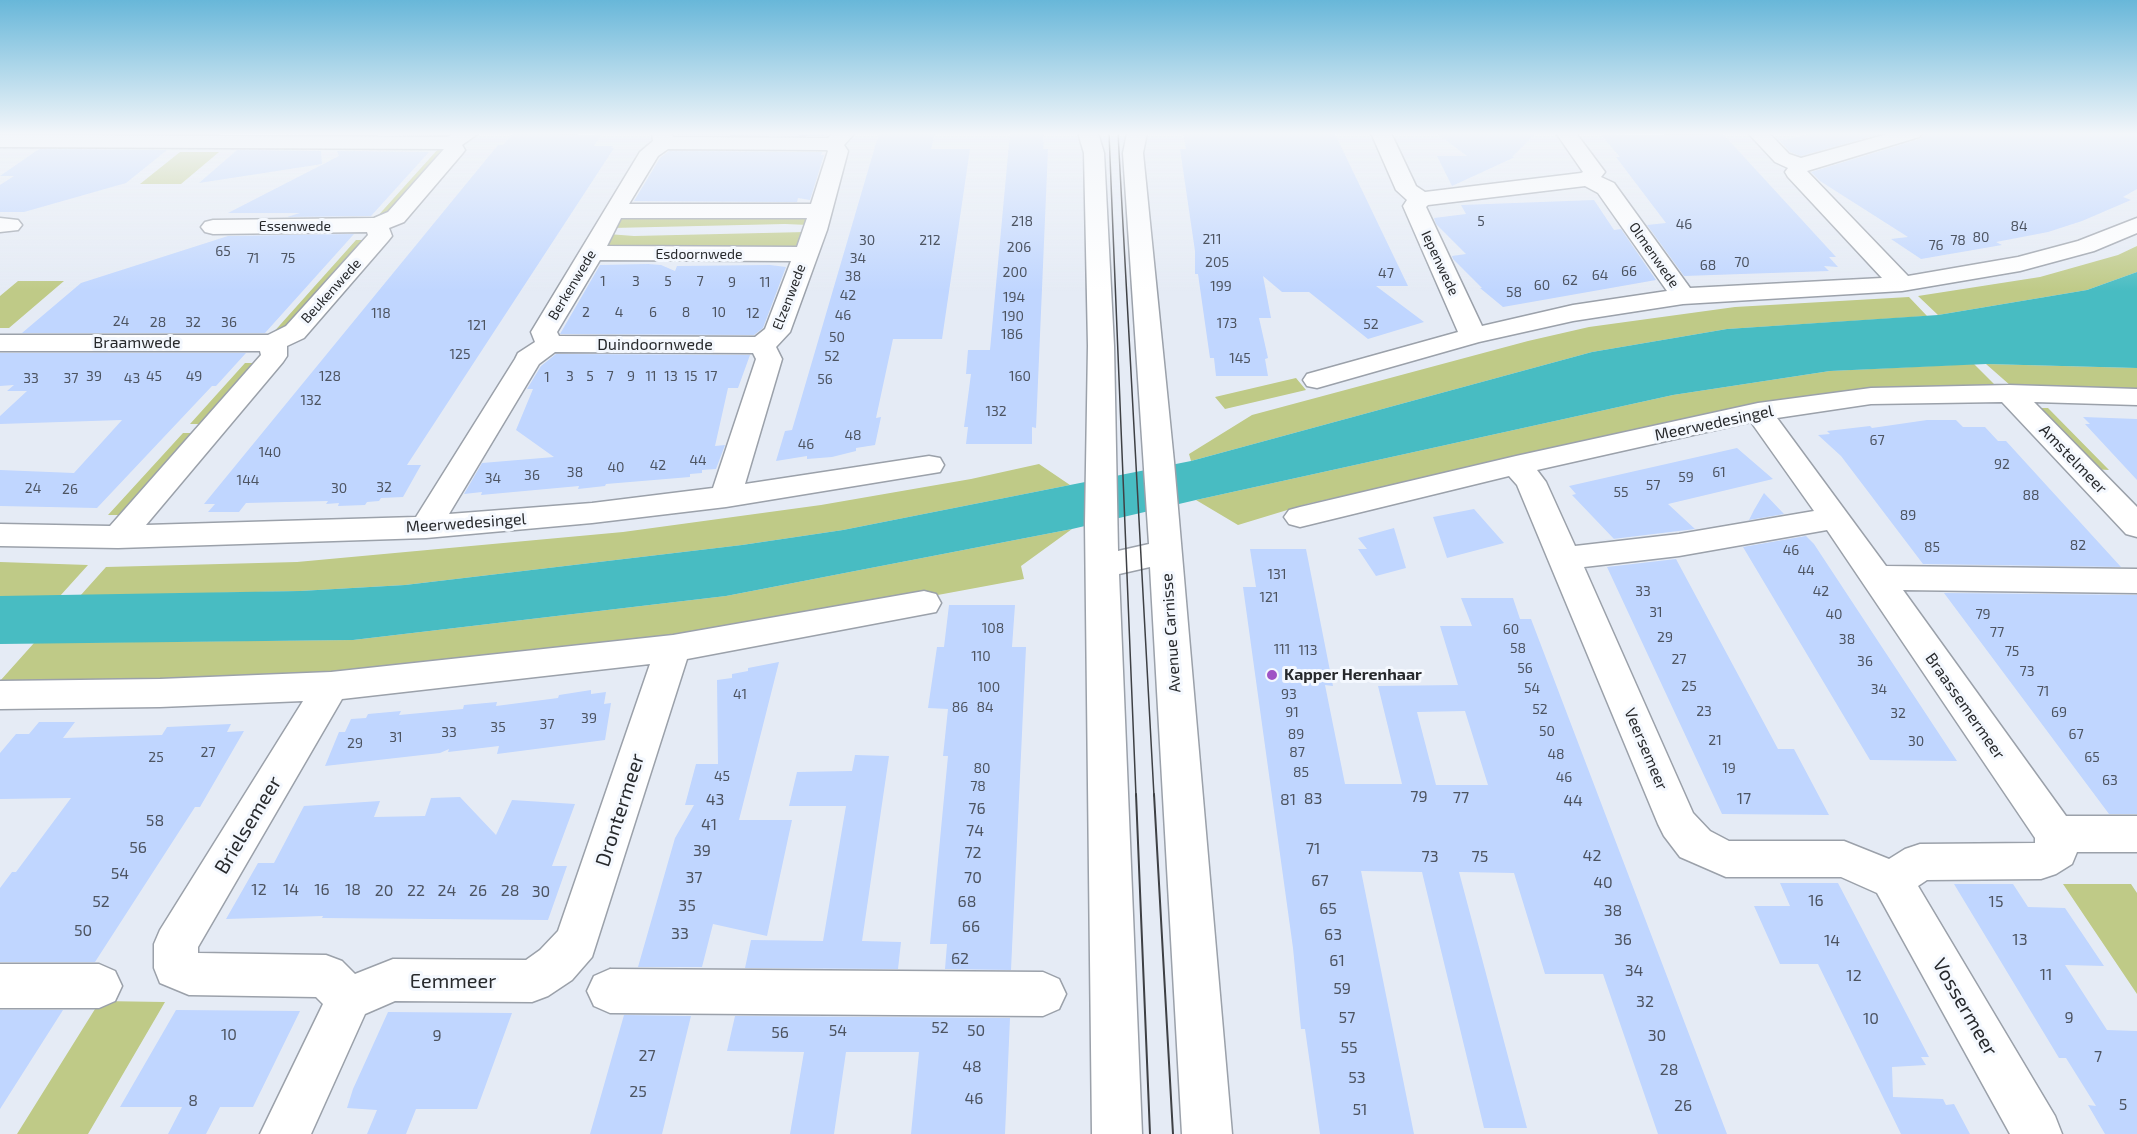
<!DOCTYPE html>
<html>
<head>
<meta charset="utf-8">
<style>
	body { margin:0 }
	canvas { display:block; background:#e5ebf5 }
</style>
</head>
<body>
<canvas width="2137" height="1134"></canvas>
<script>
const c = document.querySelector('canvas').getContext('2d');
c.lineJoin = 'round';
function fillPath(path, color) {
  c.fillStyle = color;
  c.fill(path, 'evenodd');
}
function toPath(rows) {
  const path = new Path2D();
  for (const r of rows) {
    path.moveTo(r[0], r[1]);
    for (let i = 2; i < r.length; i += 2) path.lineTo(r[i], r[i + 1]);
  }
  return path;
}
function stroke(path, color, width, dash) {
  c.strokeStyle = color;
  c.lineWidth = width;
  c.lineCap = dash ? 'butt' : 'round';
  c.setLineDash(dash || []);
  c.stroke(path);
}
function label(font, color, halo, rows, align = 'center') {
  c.font = font + ' "Exo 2",sans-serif';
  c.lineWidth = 6;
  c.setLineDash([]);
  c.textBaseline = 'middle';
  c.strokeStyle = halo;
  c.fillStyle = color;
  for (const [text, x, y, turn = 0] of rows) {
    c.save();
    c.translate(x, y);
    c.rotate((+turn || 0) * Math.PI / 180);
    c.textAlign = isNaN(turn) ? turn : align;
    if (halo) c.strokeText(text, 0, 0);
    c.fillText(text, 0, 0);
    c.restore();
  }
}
fillPath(toPath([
	[439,148,447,148,392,216,375,219],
	[180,152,219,152,181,184,140,184],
	[802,215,809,218,809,225,785,224,612,228,620,217],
	[806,232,798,247,791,249,608,248,604,241,608,234,634,236],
	[356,240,370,240,291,329,271,335],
	[2137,246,2137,272,2087,290,1938,315,1918,296,2040,277,2118,255],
	[18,281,64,281,9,328,0,328,0,296],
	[1909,297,1927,316,1727,329,1592,352,1191,461,1189,454,1252,415,1528,341,1589,327,1735,307],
	[245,363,262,363,208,424,190,424],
	[1974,364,1995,385,1863,390,1759,405,1307,504,1238,525,1196,500,1673,395,1830,371],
	[1986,364,2137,368,2137,393,2011,386],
	[1296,378,1306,390,1225,409,1215,397],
	[2032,408,2048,408,2109,470,2092,469],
	[183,433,200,433,127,515,108,515],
	[1039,464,1070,485,843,530,742,545,405,585,300,591,80,596,106,567,297,562,623,532,821,505,971,479],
	[1072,529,1021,566,1024,579,749,630,339,677,0,681,34,643,353,640,726,596],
	[0,562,88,565,60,596,0,596],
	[2063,884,2131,884,2137,893,2137,994],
	[100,1001,165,1002,88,1134,17,1134]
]), '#bfca87');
fillPath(toPath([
	[2137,272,2137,368,1986,364,1830,371,1673,395,1196,500,1072,529,726,596,353,640,0,644,0,596,300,591,405,585,742,545,843,530,1191,461,1592,352,1727,329,1938,315,2087,290]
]), '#48bcc2');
fillPath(toPath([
	[513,133,601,135,594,146,613,146,611,148,614,148,407,465,421,465,403,497,381,498,379,501,367,502,365,505,338,506,339,503,326,504,328,501,246,503,239,512,208,512,215,504,204,504,498,145,503,145],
	[679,133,829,133,827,136,678,135],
	[879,133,935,133,931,149,970,149,942,339,893,339,876,418,881,417,875,445,856,448,856,451,832,457,807,459,807,456,776,461,785,431,792,430],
	[1010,133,1044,133,1043,149,1048,149,1036,428,1032,427,1032,444,966,444,968,427,964,427,971,374,966,374,968,350,990,350],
	[1183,133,1335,134,1408,286,1376,286,1424,322,1368,339,1309,292,1282,292,1263,276,1271,318,1259,318,1268,358,1265,359,1268,376,1216,376,1214,358,1210,358,1198,274,1195,274,1195,251,1180,149,1186,149],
	[1436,133,1536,133,1512,157,1515,157,1452,186,1437,156,1467,156],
	[1812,133,1884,133,1801,156,1790,152,1780,141],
	[1924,133,2137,133,2137,189,2123,197,2131,200,2082,221,2048,232,1996,242,2002,245,1921,259,1891,239,1908,237,1820,181,1811,172,1920,139],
	[1723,134,1836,257,1829,257,1838,267,1824,266,1829,271,1684,276,1647,225,1666,223,1616,157,1620,157,1601,135],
	[39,149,167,150,126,183,24,212,0,212,0,185,14,176,0,176],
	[237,150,321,151,322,164,199,183],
	[337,151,429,152,371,216,287,217,300,213,228,213,339,156],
	[669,151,822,152,821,155,824,155,810,200,798,198,797,202,788,202,634,201,660,158],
	[1594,200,1614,230,1621,229,1656,280,1503,307,1480,288,1482,288,1453,259,1452,256,1466,254,1436,224,1434,218,1466,214,1461,205],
	[354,234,265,333,22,333,81,283,228,236],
	[648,264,661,265,675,271,677,266,770,265,786,267,763,328,754,335,560,334,600,265],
	[0,353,246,353,216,386,212,386,97,508,0,506,0,470,74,473,122,420,0,424,0,416,27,391,7,391,14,385,0,386],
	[556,354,750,355,738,388,728,388,715,446,725,445,716,469,702,470,702,473,690,474,690,477,606,484,605,486,578,489,579,486,481,495,482,492,464,494,482,463,554,457,516,430,533,389,527,389,541,366],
	[2083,417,2137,419,2137,480,2085,424,2090,424],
	[1927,420,1956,420,1963,427,1985,427,1998,441,2006,441,2121,567,1923,564,1841,456,1818,435,1830,434,1827,431,1870,426,1872,428],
	[1737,448,1773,479,1668,504,1695,529,1596,541,1614,539,1572,495,1576,494,1569,486],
	[1764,493,1784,514,1749,520,1754,510],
	[1474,509,1504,543,1447,558,1433,517],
	[1394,528,1406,568,1376,576,1358,549,1367,549,1358,538],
	[1806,536,1814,544,1957,761,1870,760,1743,547],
	[1250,549,1306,549,1333,686,1325,685,1345,784,1402,784,1378,686,1458,685,1440,626,1472,626,1461,598,1513,598,1520,619,1531,619,1727,1134,1658,1134,1603,974,1545,974,1514,873,1459,872,1527,1128,1484,1128,1422,872,1361,871,1414,1134,1320,1134,1305,1029,1301,1029,1293,948,1243,587,1256,587],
	[1465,711,1488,785,1436,785,1417,712],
	[1676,559,1778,749,1794,749,1829,815,1722,814,1607,567],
	[1944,593,2137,595,2137,814,2109,814],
	[949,605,1015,605,1012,647,1026,647,1011,970,945,969,947,944,930,944,948,756,943,756,948,709,928,708,937,647,944,647],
	[779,662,739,820,792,820,767,936,713,924,702,967,638,967,675,838,694,805,685,805,696,764,718,764,717,680,732,678,732,674,748,671,748,668],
	[591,690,591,694,606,692,604,704,611,703,605,740,497,754,499,746,448,752,449,749,440,753,325,766,339,732,345,732,351,719,366,718,368,714,401,711,399,715,463,709,464,705,497,702,496,706,558,698,559,695],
	[39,722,75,722,63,738,162,735,167,727,231,724,227,732,244,731,200,807,195,807,95,962,0,962,0,888,12,872,16,872,71,798,0,799,0,753,16,734,29,734],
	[855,755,889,756,862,941,901,942,898,969,745,968,751,940,823,941,846,806,789,806,797,772,852,771],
	[460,797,496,835,512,800,575,804,552,866,567,866,548,920,322,918,323,916,226,919,258,863,274,863,304,806,380,801,374,817,425,816,431,798],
	[1780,883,1838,883,1929,1057,1921,1057,1926,1065,1892,1067,1893,1097,1943,1099,1946,1105,1954,1104,1970,1134,1901,1134,1818,964,1780,964,1754,906,1790,906],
	[1954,884,2013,884,2028,907,2065,908,2104,966,2065,965,2107,1030,2137,1031,2137,1134,2105,1134,2088,1105,2096,1106,2066,1058,2059,1058],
	[0,1010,63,1010,0,1109],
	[176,1010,300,1011,253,1107,220,1107,206,1134,168,1134,182,1107,120,1107],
	[388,1012,512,1013,477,1109,416,1109,406,1134,367,1134,377,1110,347,1108,353,1089],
	[624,1015,691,1016,662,1134,590,1134],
	[735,1016,1010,1018,1005,1134,911,1134,919,1052,846,1052,834,1134,790,1134,804,1052,727,1051]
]), '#c0d6ff');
const street = toPath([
	[455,133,479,133,462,145,465,150,462,154,404,222,389,228,392,236,388,241,304,338,287,346,287,356,283,362,146,525,416,517,515,359,518,353,535,342,531,332,640,152,653,141,652,133,672,133,673,137,828,138,833,133,855,133,844,145,848,151,827,230,790,332,776,347,782,359,745,484,929,456,940,458,944,465,940,472,726,507,592,523,426,538,118,548,0,546,0,524,110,526,261,355,260,351,0,351,0,335,268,335,286,326,368,235,367,232,213,234,205,232,201,227,205,222,213,220,374,218,388,212,444,149,0,147,0,135,447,137,455,133],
	[668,149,827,150,828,151,811,204,629,204,658,156,668,149],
	[621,218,807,218,797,247,607,246,621,218],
	[600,260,791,261,765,329,755,337,559,336,557,332,600,260],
	[555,352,753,353,756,359,713,488,592,503,449,514,539,364,555,352],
	[1078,133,1098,133,1104,153,1114,346,1118,551,1149,544,1123,153,1127,133,1147,133,1143,153,1174,462,1232,1134,1182,1134,1150,567,1119,574,1142,1134,1092,1134,1085,524,1088,346,1084,153,1078,133],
	[1371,133,1391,133,1416,186,1425,192,1581,173,1583,172,1556,133,1576,133,1605,172,1601,177,1614,183,1690,288,1882,278,1788,177,1785,172,1788,168,1775,162,1748,133,1769,133,1789,154,1801,158,1891,133,1922,133,1919,137,1807,171,1908,276,2018,257,2078,241,2137,218,2137,233,2094,251,2020,271,1902,291,1683,304,1573,321,1479,342,1317,388,1307,386,1303,380,1307,374,1458,332,1403,206,1407,200,1396,190,1371,133],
	[1585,186,1598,193,1667,291,1573,305,1482,326,1426,207,1428,205,1585,186],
	[0,218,18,220,22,225,18,230,0,232,0,218],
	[2009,385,2137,389,2137,405,2034,402,2137,507,2137,537,2126,534,2002,402,1871,404,1777,418,1886,566,2137,569,2137,593,1903,590,2066,816,2137,816,2137,852,2077,852,2072,864,2056,874,2041,879,1927,880,1918,886,2055,1116,2062,1134,2010,1134,1877,893,1841,877,1726,877,1680,857,1664,836,1658,824,1517,485,1509,476,1300,527,1289,524,1284,517,1289,510,1300,507,1516,456,1758,403,1871,388,2009,385],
	[1751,422,1814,511,1679,534,1575,546,1546,482,1537,470,1751,422],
	[1827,530,2035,838,2035,843,1920,844,1905,849,1889,859,1844,841,1729,841,1710,831,1693,813,1584,567,1679,556,1827,530],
	[924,591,936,594,941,603,936,612,687,659,592,957,572,980,548,996,532,1002,395,1001,365,1014,311,1134,260,1134,323,1004,316,997,189,995,160,983,154,968,154,944,160,930,303,701,160,707,0,709,0,681,160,679,331,672,673,635,924,591],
	[650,664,558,931,540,950,526,960,393,959,355,974,342,961,326,955,198,953,198,947,342,699,650,664],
	[0,964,99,964,115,971,122,986,115,1001,99,1008,0,1008,0,964],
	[610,969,1043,972,1059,979,1066,994,1059,1009,1043,1016,610,1013,594,1006,587,991,594,976,610,969]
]);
stroke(street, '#9ba1aa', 3);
fillPath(street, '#fff');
stroke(toPath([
	[1109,133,1136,796],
	[1118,133,1154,796]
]), '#3e4044', 1.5);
stroke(toPath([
	[1136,794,1150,1134],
	[1154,794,1173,1134]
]), '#3e4044', 2);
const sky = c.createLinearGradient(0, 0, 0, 291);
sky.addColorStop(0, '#68b7d9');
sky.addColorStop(0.46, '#f3f6fa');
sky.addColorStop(1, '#f3f6fa00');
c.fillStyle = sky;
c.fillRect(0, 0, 2137, 291);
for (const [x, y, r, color] of [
	[1272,675,6,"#9f53c5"]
]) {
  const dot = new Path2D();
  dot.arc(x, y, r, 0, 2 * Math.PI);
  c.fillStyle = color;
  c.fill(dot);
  stroke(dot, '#f4f8fe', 2);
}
label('14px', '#4d5461', null, [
	["218",1022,221],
	["5",1481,221],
	["46",1684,224],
	["84",2019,226],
	["80",1981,237],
	["211",1212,239],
	["30",867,240],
	["212",930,240],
	["78",1958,240],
	["76",1936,245],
	["206",1019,247],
	["65",223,251],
	["71",253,258],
	["75",288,258],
	["34",858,258],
	["205",1217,262],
	["70",1742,262],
	["68",1708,265],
	["66",1629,271],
	["200",1015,272],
	["47",1386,273],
	["64",1600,275],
	["38",853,276],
	["62",1570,280],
	["1",603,281],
	["3",636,281],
	["5",668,281],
	["7",700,281],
	["9",732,282],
	["11",765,282],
	["60",1542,285],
	["199",1221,286],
	["58",1514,292],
	["42",848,295],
	["194",1014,297],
	["2",586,312],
	["4",619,312],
	["6",653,312],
	["8",686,312],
	["10",719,312],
	["118",381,313],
	["12",753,313],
	["46",843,315],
	["190",1013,316],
	["24",121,321],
	["28",158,322],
	["32",193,322],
	["36",229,322],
	["173",1227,323],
	["52",1371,324],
	["121",477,325],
	["186",1012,334],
	["50",837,337],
	["125",460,354],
	["52",832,356],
	["145",1240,358],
	["39",94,376],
	["45",154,376],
	["49",194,376],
	["128",330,376],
	["3",570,376],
	["5",590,376],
	["7",610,376],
	["9",631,376],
	["11",651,376],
	["13",671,376],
	["15",691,376],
	["17",711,376],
	["160",1020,376],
	["1",547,377],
	["33",31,378],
	["37",71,378],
	["43",132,378],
	["56",825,379],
	["132",311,400],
	["132",996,411],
	["48",853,435],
	["67",1877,440],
	["46",806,444],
	["140",270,452],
	["44",698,460],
	["92",2002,464],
	["42",658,465],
	["40",616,467],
	["38",575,472],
	["61",1719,472],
	["36",532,475],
	["59",1686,477],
	["34",493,478],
	["144",248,480],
	["57",1653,485],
	["32",384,487],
	["24",33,488],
	["30",339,488],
	["26",70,489],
	["55",1621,492],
	["88",2031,495],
	["89",1908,515],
	["82",2078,545],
	["85",1932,547],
	["46",1791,550],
	["44",1806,570],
	["131",1277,574],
	["33",1643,591],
	["42",1821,591],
	["121",1269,597],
	["31",1656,612],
	["40",1834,614],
	["79",1983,614],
	["108",993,628],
	["60",1511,629],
	["77",1997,632],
	["29",1665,637],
	["38",1847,639],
	["58",1518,648],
	["111",1282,649],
	["113",1308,650],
	["75",2012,651],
	["110",981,656],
	["27",1679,659],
	["36",1865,661],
	["56",1525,668],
	["73",2027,671],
	["25",1689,686],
	["100",989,687],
	["54",1532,688],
	["34",1879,689],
	["71",2043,691],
	["41",740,694],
	["93",1289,694],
	["86",960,707],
	["84",985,707],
	["52",1540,709],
	["23",1704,711],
	["91",1292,712],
	["69",2059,712],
	["32",1898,713],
	["39",589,718],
	["37",547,724],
	["35",498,727],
	["50",1547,731],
	["33",449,732],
	["89",1296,734],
	["67",2076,734],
	["31",396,737],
	["21",1715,740],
	["30",1916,741],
	["29",355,743],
	["27",208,752],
	["87",1297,752],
	["48",1556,754],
	["25",156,757],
	["65",2092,757],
	["80",982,768],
	["19",1729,768],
	["85",1301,772],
	["45",722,776],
	["46",1564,777],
	["63",2110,780],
	["78",978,786]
]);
label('14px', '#27292c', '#f4f8fe', [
	["Essenwede",295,226],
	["Esdoornwede",699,254],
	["Olmenwede",1654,255,55],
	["Iepenwede",1440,263,65],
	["Berkenwede",572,285,-59],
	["Beukenwede",331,291,-48],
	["Elzenwede",789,297,-69]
]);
label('16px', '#27292c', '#f4f8fe', [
	["Braamwede",137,343],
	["Duindoornwede",655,345],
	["Meerwedesingel",1714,423,-12],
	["Amstelmeer",2073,459,46],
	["Meerwedesingel",466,523,-4],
	["Avenue Carnisse",1171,633,-94],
	["Braassemermeer",1965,706,55],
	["Veersemeer",1646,749,67]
]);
label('bold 16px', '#27292c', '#f4f8fe', [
	["Kapper Herenhaar",1284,675]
], 'left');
label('16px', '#4d5461', null, [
	["79",1419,797],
	["77",1461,798],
	["83",1313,799],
	["17",1744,799],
	["43",715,800],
	["81",1288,800],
	["44",1573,801],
	["76",977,809],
	["58",155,821],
	["41",709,825],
	["74",975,831],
	["56",138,848],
	["71",1313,849],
	["39",702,851],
	["72",973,853],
	["42",1592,856],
	["73",1430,857],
	["75",1480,857],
	["54",120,874],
	["37",694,878],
	["70",973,878],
	["67",1320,881],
	["40",1603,883],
	["12",259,890],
	["14",291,890],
	["16",322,890],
	["18",353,890],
	["20",384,891],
	["22",416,891],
	["24",447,891],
	["26",478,891],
	["28",510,891],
	["30",541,892],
	["16",1816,901],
	["52",101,902],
	["68",967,902],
	["15",1996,902],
	["35",687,906],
	["65",1328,909],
	["38",1613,911],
	["66",971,927],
	["50",83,931],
	["33",680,934],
	["63",1333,935],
	["36",1623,940],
	["13",2020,940],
	["14",1832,941],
	["62",960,959],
	["61",1337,961],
	["34",1634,971],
	["11",2046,975],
	["12",1854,976],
	["59",1342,989],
	["32",1645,1002],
	["57",1347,1018],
	["9",2069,1018],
	["10",1871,1019],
	["52",940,1028],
	["54",838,1031],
	["50",976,1031],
	["56",780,1033],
	["10",229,1035],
	["9",437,1036],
	["30",1657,1036],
	["55",1349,1048],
	["27",647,1056],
	["7",2098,1057],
	["48",972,1067],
	["28",1669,1070],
	["53",1357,1078],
	["25",638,1092],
	["46",974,1099],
	["8",193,1101],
	["5",2123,1105],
	["26",1683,1106],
	["51",1360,1110]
]);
label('20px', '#27292c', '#f4f8fe', [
	["Drontermeer",620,810,-72],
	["Brielsemeer",248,825,-59],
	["Eemmeer",453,981],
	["Vossermeer",1965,1007,60]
]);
</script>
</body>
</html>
